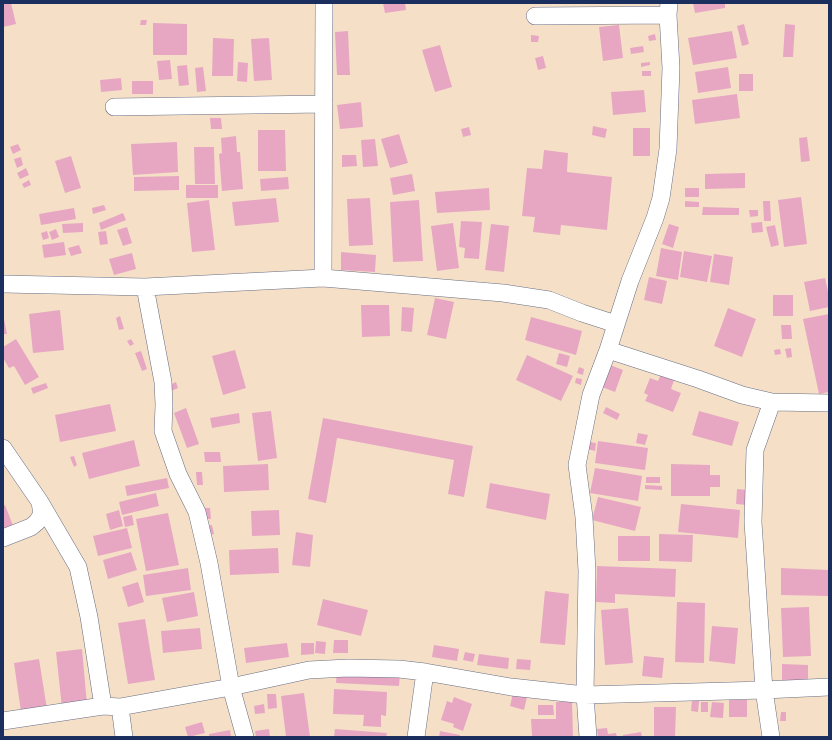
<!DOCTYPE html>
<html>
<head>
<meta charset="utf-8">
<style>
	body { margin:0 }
	#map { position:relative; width:832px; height:740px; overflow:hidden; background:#f5e0c7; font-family:"Playpen Sans",sans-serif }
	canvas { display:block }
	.frame { position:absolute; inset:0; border:4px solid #1b2f5e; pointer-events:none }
</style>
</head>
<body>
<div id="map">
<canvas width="832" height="740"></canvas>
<div class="frame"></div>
</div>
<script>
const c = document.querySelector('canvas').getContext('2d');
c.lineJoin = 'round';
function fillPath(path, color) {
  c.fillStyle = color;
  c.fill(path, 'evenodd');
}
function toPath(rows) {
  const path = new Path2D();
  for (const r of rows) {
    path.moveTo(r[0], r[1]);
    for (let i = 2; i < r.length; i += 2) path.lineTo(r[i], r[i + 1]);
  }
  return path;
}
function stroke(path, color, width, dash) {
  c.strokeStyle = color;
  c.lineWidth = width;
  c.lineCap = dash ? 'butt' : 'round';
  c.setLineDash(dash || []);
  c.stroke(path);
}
fillPath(toPath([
	[3,3,11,3,16,24,3,27],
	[383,3,405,3,406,10,385,13],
	[693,3,725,3,725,8,695,13],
	[141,20,147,20,146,25,140,25],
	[153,23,187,24,187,55,153,55],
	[744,24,749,44,742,46,737,26],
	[785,24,795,25,793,57,783,57],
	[619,25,623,58,603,61,599,27],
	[348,31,350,75,337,75,335,32],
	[732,31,737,58,693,65,688,38],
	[655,34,656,40,649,41,648,36],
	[531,35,539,36,538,42,531,42],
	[213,38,234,39,233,76,212,76],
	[269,38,272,80,254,81,251,39],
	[440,45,452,87,435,92,422,50],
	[643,46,644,52,631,54,630,48],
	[543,56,546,68,538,70,535,58],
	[170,60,172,79,159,80,157,61],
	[238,62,248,63,247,82,237,81],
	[650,62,650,65,641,67,641,63],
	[187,65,189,85,179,86,177,66],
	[203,67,206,91,197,92,195,68],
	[728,67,731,88,698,93,695,72],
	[642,71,651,71,651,76,642,76],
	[739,74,753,74,753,91,739,91],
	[121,78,122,90,101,92,100,80],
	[132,81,153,81,153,94,132,94],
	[644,90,646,112,613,115,611,92],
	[737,94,740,118,695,124,692,100],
	[361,102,363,127,340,129,337,105],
	[210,118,221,118,222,129,211,129],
	[593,126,607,129,605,138,592,135],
	[469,127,471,135,463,137,461,129],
	[633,128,650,128,650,156,633,156],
	[258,130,285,130,286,171,258,171],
	[399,134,408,163,390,168,381,139],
	[236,136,237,152,240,152,243,189,222,191,219,154,222,153,221,138],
	[807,137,810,161,801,162,799,138],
	[375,139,378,166,363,167,361,140],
	[177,142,178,172,133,175,131,144],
	[18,144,21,150,13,154,10,147],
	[194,147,214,147,215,184,195,184],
	[544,150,568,153,567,172,612,177,607,230,561,225,560,235,533,232,535,217,522,216,527,168,542,169],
	[342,155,356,155,357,166,342,167],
	[71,156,81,188,65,193,55,161],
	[21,157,23,165,17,168,14,159],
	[26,168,29,175,20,179,17,173],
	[745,173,745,188,705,189,705,174],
	[412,174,415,191,393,195,390,178],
	[179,176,179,190,134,191,134,177],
	[288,177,289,189,261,191,260,179],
	[29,180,31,185,24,188,22,184],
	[186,185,218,185,218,198,186,198],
	[489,188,490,210,437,213,435,192],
	[685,188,699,188,699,197,685,197],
	[801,197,807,244,784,247,778,200],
	[276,198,279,222,235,226,232,202],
	[370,198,373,245,349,246,347,199],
	[209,200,215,250,192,252,187,203],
	[419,200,423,261,393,262,390,202],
	[685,201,699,202,699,207,685,207],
	[763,201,770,201,771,221,764,221],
	[104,205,106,210,93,214,92,208],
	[703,207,739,208,739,215,702,215],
	[74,208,76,219,41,225,39,214],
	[749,210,758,210,758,216,750,217],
	[123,213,126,220,101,230,99,223],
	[461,221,482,222,479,259,464,258,465,248,459,247],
	[762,222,763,232,752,233,751,223],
	[83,223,83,232,63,233,62,224],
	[453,223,459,268,437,271,431,226],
	[491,224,509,226,504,272,485,270],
	[669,224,679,227,673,248,662,244],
	[775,225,779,245,771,247,766,227],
	[127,227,132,243,123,246,117,230],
	[56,229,59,237,52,240,49,232],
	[47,231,49,238,43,240,41,233],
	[106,231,108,244,100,245,98,232],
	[64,242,66,255,44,258,42,245],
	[79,245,82,253,71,256,68,248],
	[661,248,682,252,678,280,656,276],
	[684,251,712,256,707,282,680,277],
	[341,252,376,255,375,272,341,270],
	[132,253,136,269,114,275,109,259],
	[714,254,733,257,729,285,710,282],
	[649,277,667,281,662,304,644,300],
	[825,278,829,296,829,307,810,311,804,282],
	[773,295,793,295,793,316,773,316],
	[435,298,454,302,446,339,427,335],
	[361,305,389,305,390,336,362,337],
	[402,307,414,308,412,332,401,331],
	[728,308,756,319,742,357,714,346],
	[60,310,64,350,33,353,29,314],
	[3,314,7,334,3,334],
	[829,314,829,392,819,394,803,319],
	[120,316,124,329,119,330,116,318],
	[531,317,582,331,576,355,525,340],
	[781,325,791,325,792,339,782,339],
	[16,339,39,377,25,385,14,366,9,368,3,358,3,347],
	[131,339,134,344,130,346,127,341],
	[791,348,792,357,787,358,785,349],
	[780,349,781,354,775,355,774,350],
	[235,350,246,388,223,395,212,356],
	[141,351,147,369,142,371,135,353],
	[559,353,570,356,567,367,556,364],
	[527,355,573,376,561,401,516,380],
	[610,365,623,370,615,392,602,387],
	[579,367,584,369,583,375,577,373],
	[661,374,674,380,671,389,681,393,673,412,645,401,648,395,644,393,650,378,658,381],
	[576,378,582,379,581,385,575,383],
	[176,382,178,388,171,391,169,385],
	[46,383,48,388,33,394,31,388],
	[110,404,116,431,60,442,55,415],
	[606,407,620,414,617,420,603,413],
	[186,408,199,444,187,448,174,413],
	[271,411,277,458,258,461,252,413],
	[699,411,739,422,732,446,692,435],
	[239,413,240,423,212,428,210,418],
	[323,418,473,446,464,497,448,494,454,460,337,438,326,503,308,499],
	[638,433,648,435,645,445,636,443],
	[134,440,140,466,89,479,82,453],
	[598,441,648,448,645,470,595,463],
	[589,442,596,443,595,451,587,449],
	[204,452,220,452,221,462,205,462],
	[74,456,77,465,74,467,70,457],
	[268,464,269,490,224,492,223,466],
	[671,464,710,465,710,475,720,475,720,487,710,487,710,496,671,496],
	[595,468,642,476,638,501,590,493],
	[196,472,202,472,203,485,197,485],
	[646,477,660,477,660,483,646,483],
	[167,478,169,488,127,496,125,486],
	[490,483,550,494,546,520,486,508],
	[645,485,662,486,662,490,645,489],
	[737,489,748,490,747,505,736,504],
	[156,493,159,506,122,515,119,502],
	[598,497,641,507,635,531,592,520],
	[681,504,740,510,738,538,678,532],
	[5,505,14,528,3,532,3,506],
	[203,508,210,508,211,519,204,519],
	[119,510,123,526,110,530,106,514],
	[279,510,280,535,252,536,251,511],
	[168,513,179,565,146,571,136,519],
	[132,515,134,525,125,527,123,517],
	[212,525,214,534,207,535,206,526],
	[127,528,132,548,98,556,93,536],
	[296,532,313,535,310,567,292,565],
	[659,534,693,535,692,562,659,561],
	[618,536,650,536,650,561,618,561],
	[278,548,279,573,230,575,229,550],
	[131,552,137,570,108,579,103,560],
	[597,566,676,569,675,597,615,594,615,603,596,602],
	[188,568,191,590,146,596,143,575],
	[781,568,829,570,829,596,781,595],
	[138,582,144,602,128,607,122,587],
	[545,591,569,594,565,645,540,643],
	[194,592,198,616,167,622,162,598],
	[323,599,368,610,361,636,317,625],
	[677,602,705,603,704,663,675,662],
	[809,607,811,656,783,657,781,608],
	[628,608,633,663,605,665,601,610],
	[145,619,155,680,128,684,118,623],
	[712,626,738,628,735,664,709,661],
	[200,628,202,649,163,653,161,631],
	[334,640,348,640,348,653,333,653],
	[316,641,326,642,325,654,315,653],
	[287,643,289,657,246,663,244,648],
	[301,643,314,643,314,654,301,655],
	[434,645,459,649,457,661,432,657],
	[82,649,87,705,62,708,56,652],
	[465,652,475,654,473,662,463,660],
	[479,654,509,658,508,669,477,665],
	[644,656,664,658,662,678,642,676],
	[39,659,47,709,21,712,14,663],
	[517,659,531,660,530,670,516,669],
	[782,664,808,665,808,681,782,681],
	[337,671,400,674,399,686,336,683],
	[334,689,387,692,386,716,381,715,381,727,363,726,364,715,333,714],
	[304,693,310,737,286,737,281,696],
	[513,693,527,697,524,710,510,706],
	[267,694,276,694,277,708,268,709],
	[454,697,472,704,463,731,453,727,454,724,441,720,447,701,452,703],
	[692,700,699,701,698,712,691,711],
	[729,700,747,700,747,717,729,717],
	[572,701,573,737,532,737,531,719,556,719,556,702],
	[701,702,708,702,708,712,701,712],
	[712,702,724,703,723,718,710,717],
	[264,704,265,713,255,714,254,706],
	[538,705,553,705,554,715,538,715],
	[654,707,676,707,675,737,654,737],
	[781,712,786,712,786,721,780,721],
	[202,722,205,733,188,737,185,727],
	[607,728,608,734,616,733,617,737,598,737,597,729],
	[269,729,270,737,256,737,255,731],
	[335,729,387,733,386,737,334,737],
	[230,730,231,737,209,737,209,734],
	[440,731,460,735,460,737,439,737],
	[641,732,642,737,623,737,623,735]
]), '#e7a7c3');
const minor = toPath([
	[535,16,668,15],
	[114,107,324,104],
	[323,278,324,3],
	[3,284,145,287,323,278,503,293,549,300,582,313,616,324],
	[145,287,163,382,164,405,163,431,178,474,197,512,209,563,231,687,245,737],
	[608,350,698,379,742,395,772,402,829,403],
	[3,448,40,502,42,514,37,522,31,527,3,538],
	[40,502,78,567,89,617,103,706],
	[120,707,124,737],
	[3,721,103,706,120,707,231,687,309,670,348,668,399,669,425,672,511,687,585,695,764,690,829,687],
	[416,737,425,672],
	[588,737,585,695,587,571,584,517,577,465,591,395,608,350,630,281,655,218,661,198,668,149,671,68,668,15,669,3],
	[771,737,764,690,753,522,755,450,772,402]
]);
stroke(minor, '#676d83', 18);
stroke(minor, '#fff', 17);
</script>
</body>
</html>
